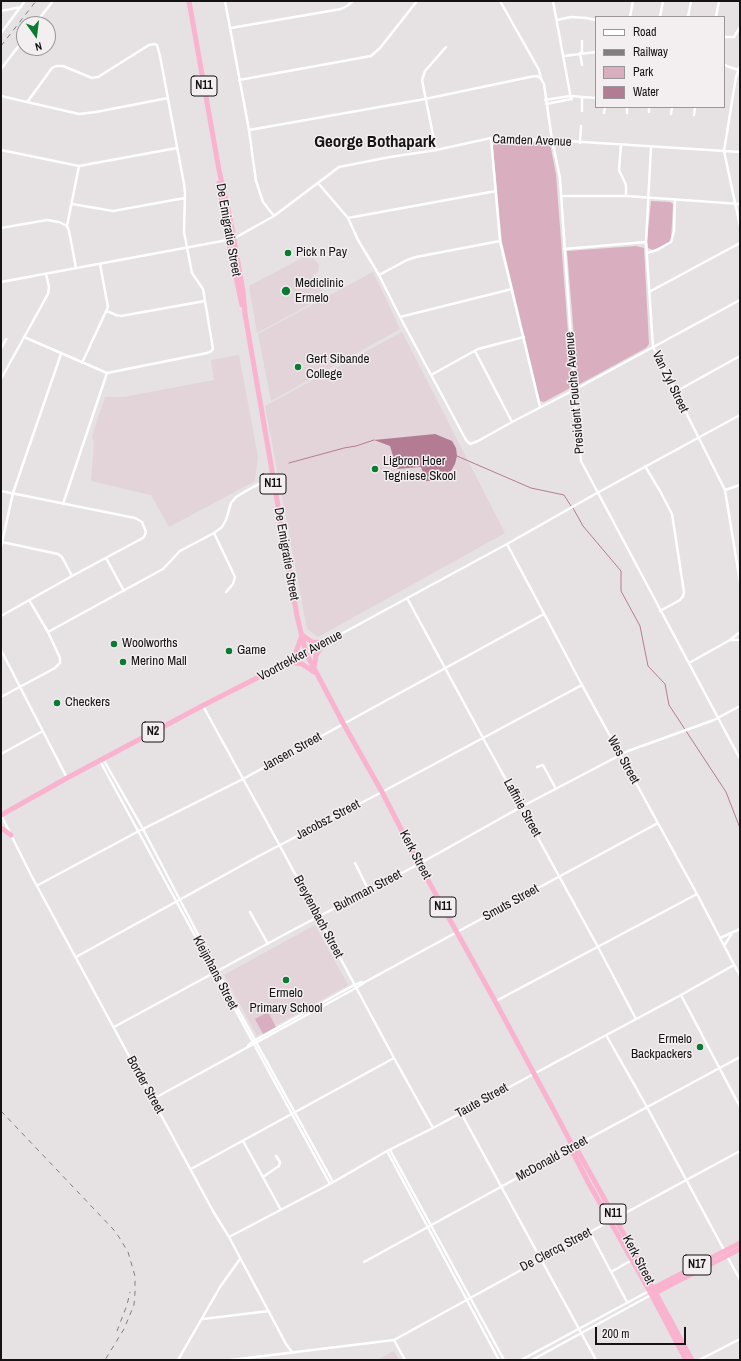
<!DOCTYPE html>
<html>
<head>
<meta charset="utf-8">
<style>
	body { margin:0 }
	#map { position:relative; width:741px; height:1361px; overflow:hidden; background:#e6e1e3; font-family:"Archivo Narrow",sans-serif }
	canvas { display:block }
	.frame { position:absolute; inset:0; border:2px solid #151314; pointer-events:none }
	.legend { position:absolute; left:595px; top:16px; width:130px; height:92px; box-sizing:border-box; background:#f3eef0; border:1px solid #9a9698; margin:0; padding:5px 7px; list-style:none; font-size:12px; color:#151314 }
	.legend li { display:flex; align-items:center; gap:8px; height:20px }
	.legend b { width:20px; border:1px solid #9a9698 }
	.north { position:absolute; left:16px; top:16px; width:40px; height:40px; box-sizing:border-box; background:#f3eef0; border:1px solid #9a9698; border-radius:50%; rotate:166deg; font-size:11px; font-weight:700; line-height:16px; text-align:center; color:#151314 }
	.north::after { content:''; display:block; margin:auto; width:14px; height:18px; background:#0a7b30; clip-path:polygon(50% 0,100% 100%,50% 72%,0 100%) }
	.scale { position:absolute; left:595px; top:1327px; width:91px; height:18px; box-sizing:border-box; border:2px solid #151314; border-top:0; padding-left:5px; font-size:12px; line-height:14px; white-space:nowrap; color:#151314; -webkit-text-stroke:3px #f3eef0; paint-order:stroke }
</style>
</head>
<body>
<div id="map">
<canvas width="741" height="1361"></canvas>
<div class="frame"></div>
<ul class="legend">
<li><b style="height:5px;background:#fff"></b>Road</li>
<li><b style="height:5px;background:#827e80"></b>Railway</li>
<li><b style="height:11px;background:#d9aebe"></b>Park</li>
<li><b style="height:11px;background:#b47c92"></b>Water</li>
</ul>
<div class="north">N</div>
<div class="scale">200 m</div>
</div>
<script>
const c = document.querySelector('canvas').getContext('2d');
c.lineJoin = 'round';
function fillPath(path, color) {
  c.fillStyle = color;
  c.fill(path, 'evenodd');
}
function toPath(rows) {
  const path = new Path2D();
  for (const r of rows) {
    path.moveTo(r[0], r[1]);
    for (let i = 2; i < r.length; i += 2) path.lineTo(r[i], r[i + 1]);
  }
  return path;
}
function stroke(path, color, width, dash) {
  c.strokeStyle = color;
  c.lineWidth = width;
  c.lineCap = dash ? 'butt' : 'round';
  c.setLineDash(dash || []);
  c.stroke(path);
}
function label(font, color, halo, rows, align = 'center') {
  c.font = font + ' "Archivo Narrow",sans-serif';
  c.lineWidth = 3;
  c.setLineDash([]);
  c.textBaseline = 'middle';
  c.strokeStyle = halo;
  c.fillStyle = color;
  for (const [text, x, y, turn = 0] of rows) {
    c.save();
    c.translate(x, y);
    c.rotate((+turn || 0) * Math.PI / 180);
    c.textAlign = isNaN(turn) ? turn : align;
    if (halo) c.strokeText(text, 0, 0);
    c.fillText(text, 0, 0);
    c.restore();
  }
}
fillPath(toPath([
	[304,257,314,259,319,265,318,272,313,275,325,296,257,333,249,286],
	[373,272,400,329,271,401,258,334],
	[402,332,505,533,318,637,307,629,265,406],
	[239,355,258,457,255,481,169,527,151,495,91,481,94,444,92,436,105,397,124,397,214,380,211,360],
	[315,925,348,985,257,1036,224,975],
	[394,1351,399,1360,377,1360]
]), '#e2d4d9');
fillPath(toPath([
	[500,140,550,144,556,174,572,386,570,388,544,402,540,401,502,242,493,147,495,141],
	[651,201,670,202,673,204,671,240,668,243,653,250,648,248,647,241],
	[636,246,644,248,649,344,646,348,578,385,567,251],
	[268,1012,276,1027,263,1034,255,1019]
]), '#d9aebe');
fillPath(toPath([
	[435,434,452,441,456,448,457,456,455,464,451,471,438,476,433,481,426,481,421,467,397,469,390,446,374,440]
]), '#b47c92');
stroke(toPath([
	[457,456,531,488,564,495,571,506],
	[289,463,344,448,356,446,374,440],
	[573,508,583,526,621,571,621,591,640,626,648,666,665,684,669,705,726,792,740,828]
]), '#b47c92', 1);
stroke(toPath([
	[225,1,249,130,256,181,263,202,274,216],
	[500,1,539,70,541,79,544,84,552,140,560,178,577,429,581,461,740,759],
	[553,1,571,99],
	[1,11,21,7],
	[630,17,633,1],
	[660,17,663,1],
	[688,17,691,1],
	[716,17,719,1],
	[557,20,571,17,586,18,596,20],
	[35,24,53,1],
	[231,28,341,9,347,6,353,1],
	[1,33,25,1],
	[724,37,734,37,740,27],
	[582,41,582,53],
	[580,53,582,65],
	[564,56,596,52],
	[724,65,738,70],
	[740,66,736,77,724,151,740,226],
	[1,69,24,39],
	[239,80,371,56,380,48,417,1],
	[1,96,79,114,96,112,168,98],
	[545,100,570,96,596,98],
	[546,104,572,99],
	[582,111,582,97],
	[649,112,649,107],
	[604,113,605,107],
	[627,113,627,107],
	[671,114,672,107],
	[694,115,695,107],
	[249,130,425,99,530,77,537,76,540,78],
	[491,138,500,241,540,407],
	[580,143,581,126],
	[621,145,619,170,626,185,626,196],
	[651,147,646,242,653,347,725,490,740,582],
	[1,150,79,166,177,148],
	[436,150,422,80,425,71,446,47],
	[318,183,348,218,358,240,379,275,400,317,466,440,470,444,478,441,512,422,574,390,740,300],
	[561,196,626,196,740,204],
	[72,204,113,211,185,198],
	[348,218,496,191],
	[1,228,47,220,59,222,67,226],
	[564,249,646,242],
	[647,253,657,250,671,242,674,231,675,200],
	[76,268,69,231,67,226,79,166],
	[379,275,407,260,416,257,500,241],
	[1,282,233,239,274,216,339,167,390,157,436,150,491,138,552,140,740,152],
	[649,292,740,243],
	[107,311,116,315,121,316,205,301],
	[400,317,512,289],
	[24,337,107,373,207,353,210,352,213,349,203,289,192,273,184,232,185,193,184,184,160,56,157,45,154,44,149,45,98,77,92,78,63,66,56,66,52,68,28,101],
	[1,349,6,339],
	[475,351,512,422],
	[82,363,108,307,100,264],
	[431,375,478,349,524,337],
	[1,379,48,294,49,287,46,274],
	[675,392,740,356],
	[645,466,660,491,672,514,684,592,683,596,680,600,660,611],
	[725,490,740,485],
	[1,491,135,518,142,522,146,532,144,537,141,539,72,576,1,616],
	[63,504,107,373],
	[214,533,235,577,233,584,226,592],
	[2,542,58,554,62,557,72,576],
	[507,544,582,685,697,894,740,976],
	[1,547,13,493,61,354],
	[106,558,124,591],
	[407,598,483,738,598,947,636,1019],
	[48,632,163,569,180,551,214,533,222,527,226,520,231,503,236,497,253,487,272,478],
	[731,640,740,640],
	[1,650,67,778],
	[306,653,507,544,597,493,740,415],
	[689,663,730,640,740,632],
	[1,697,55,668,60,663,60,658,48,632,29,600],
	[203,706,280,846,394,1058,433,1128],
	[1,754,43,731],
	[103,759,143,829,217,971,333,1182],
	[100,761,330,1184],
	[537,767,543,765,556,789],
	[1,815,31,875,213,1211,229,1237,286,1344,292,1352],
	[355,863,369,891],
	[38,885,139,831,243,779,544,614],
	[250,912,268,944],
	[720,938,740,929],
	[724,946,731,935],
	[76,957,257,857,382,792,582,685],
	[681,995,740,1107],
	[496,1001,697,894],
	[114,1027,291,931,419,864,521,807,628,751,714,720,740,706],
	[606,1035,647,1107,724,1250],
	[248,1046,252,1042,354,985,362,982],
	[153,1099,356,988,365,982,658,823],
	[461,1113,596,1360],
	[243,1141,281,1210],
	[575,1146,740,1057],
	[390,1150,504,1360],
	[387,1151,499,1360],
	[191,1169,394,1058],
	[263,1177,279,1166,280,1162,276,1156],
	[616,1218,740,1151],
	[590,1232,627,1302],
	[229,1237,330,1184,387,1151,433,1128,681,995,734,965],
	[727,1256,740,1280],
	[364,1262,570,1149],
	[611,1272,632,1260],
	[203,1319,269,1311],
	[394,1340,405,1360],
	[178,1360,220,1287,240,1259],
	[231,1360,394,1340,610,1221],
	[521,1360,649,1291],
	[532,1360,651,1295],
	[699,1360,740,1339]
]), '#fff', 2.5);
stroke(toPath([
	[189,1,219,170,230,218,243,291,245,314,297,616,306,653,343,723,382,792,419,864,495,1001,559,1120,570,1141,571,1149,588,1182,649,1290,686,1360],
	[219,183,228,240,242,305],
	[302,635,312,642,324,643],
	[293,660,301,638],
	[289,662,302,664,314,672],
	[314,668,316,655,324,643],
	[1,815,67,778,202,706,306,653],
	[1,828,11,835],
	[570,1141,575,1146,615,1218,692,1360],
	[650,1290,740,1243],
	[653,1294,740,1249]
]), '#f9b3cf', 5);
stroke(toPath([
	[1,46,36,1],
	[1,1111,113,1229,119,1237,128,1252,135,1276,135,1293,134,1305,124,1329,105,1360],
	[117,1331,127,1305,130,1292]
]), '#827e80', 1, [5, 5]);
for (const [x, y, r, color] of [
	[288,253,4,"#0a7b30"],
	[286,291,5,"#0a7b30"],
	[298,367,4,"#0a7b30"],
	[375,469,4,"#0a7b30"],
	[114,644,4,"#0a7b30"],
	[229,651,4,"#0a7b30"],
	[123,662,4,"#0a7b30"],
	[57,703,4,"#0a7b30"],
	[286,980,4,"#0a7b30"],
	[700,1047,4,"#0a7b30"]
]) {
  const dot = new Path2D();
  dot.arc(x, y, r, 0, 2 * Math.PI);
  c.fillStyle = color;
  c.fill(dot);
  stroke(dot, '#f3eef0', 1.5);
}
for (const [x, y, w] of [
	[204,86,26],
	[273,484,26],
	[153,732,22],
	[443,907,26],
	[613,1214,26],
	[697,1265,28]
]) {
  const box = new Path2D();
  box.roundRect(x - w / 2, y - 10, w, 20, 3);
  c.fillStyle = '#f3eef0';
  c.fill(box);
  stroke(box, '#151314', 1);
}
label('bold 12px', '#151314', null, [
	["N11",204,86],
	["N11",273,484],
	["N2",153,732],
	["N11",443,907],
	["N11",613,1214],
	["N17",697,1265]
]);
label('13px', '#151314', '#f3eef0', [
	["Camden Avenue",532,141,2],
	["De Emigratie Street",228,230,80],
	["Van Zyl Street",670,382,64],
	["President Fouche Avenue",575,393,-95],
	["De Emigratie Street",286,554,80],
	["Voortrekker Avenue",300,656,-28],
	["Jansen Street",292,752,-29],
	["Wes Street",623,760,61],
	["Laffnie Street",522,808,61],
	["Jacobsz Street",328,820,-28],
	["Kerk Street",415,855,62],
	["Buhrman Street",368,891,-28],
	["Smuts Street",511,903,-29],
	["Breytenbach Street",318,917,62],
	["Kleijnhans Street",215,973,62],
	["Border Street",145,1085,61],
	["Taute Street",482,1101,-29],
	["McDonald Street",552,1159,-29],
	["De Clercq Street",556,1250,-28],
	["Kerk Street",638,1260,62]
]);
label('13px', '#151314', '#f3eef0', [
	["Pick n Pay",296,253],
	["Mediclinic",295,284],
	["Ermelo",295,299],
	["Gert Sibande",306,360],
	["College",306,375],
	["Ligbron Hoer",383,462],
	["Tegniese Skool",383,477],
	["Woolworths",122,644],
	["Game",237,651],
	["Merino Mall",131,662],
	["Checkers",65,703],
	["Ermelo",286,994,"center"],
	["Primary School",286,1009,"center"],
	["Ermelo",692,1040,"right"],
	["Backpackers",692,1055,"right"]
], 'left');
label('bold 17px', '#151314', '#f3eef0', [
	["George Bothapark",375,142]
]);
</script>
</body>
</html>
